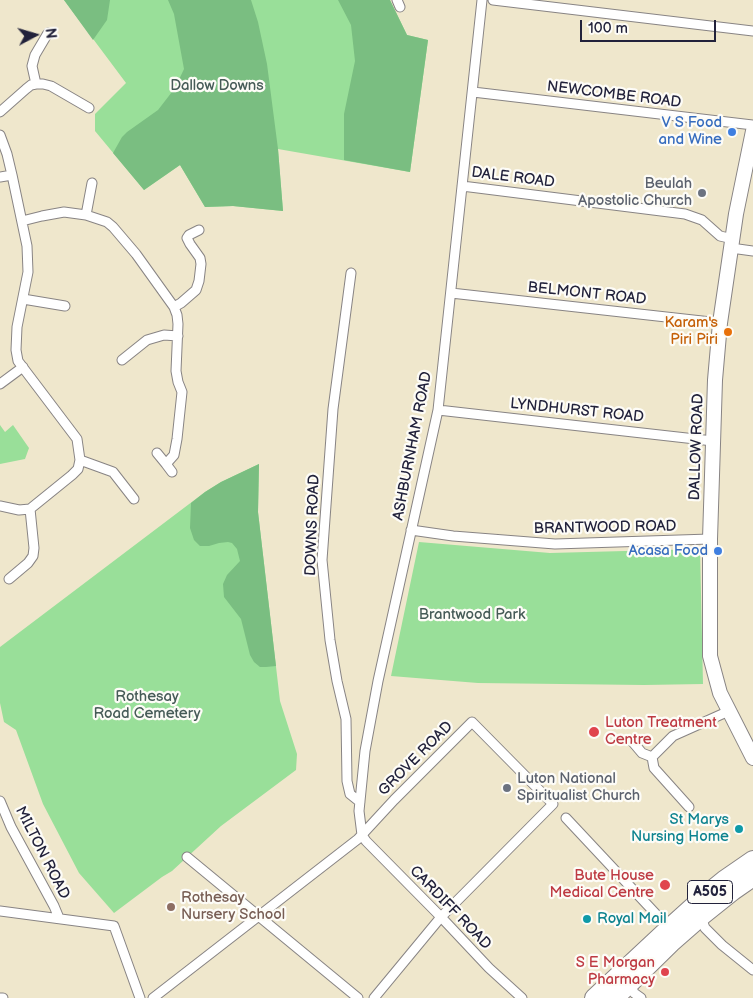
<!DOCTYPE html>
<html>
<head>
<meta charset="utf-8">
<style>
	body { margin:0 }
	#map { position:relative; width:753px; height:998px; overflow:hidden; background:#efe7cc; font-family:"Balsamiq Sans",sans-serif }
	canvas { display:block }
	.north { position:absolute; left:10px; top:10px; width:50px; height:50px; -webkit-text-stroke:4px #fdfcf7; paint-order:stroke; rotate:84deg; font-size:14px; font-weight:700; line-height:20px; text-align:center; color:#22223b }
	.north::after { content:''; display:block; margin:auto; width:18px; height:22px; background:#22223b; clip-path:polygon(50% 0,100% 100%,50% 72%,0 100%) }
	.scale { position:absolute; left:580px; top:20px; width:136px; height:22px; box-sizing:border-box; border:2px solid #22223b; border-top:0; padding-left:6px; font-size:15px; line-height:18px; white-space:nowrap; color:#22223b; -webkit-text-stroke:4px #fdfcf7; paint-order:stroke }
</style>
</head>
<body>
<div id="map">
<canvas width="753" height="998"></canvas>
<div class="north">N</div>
<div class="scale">100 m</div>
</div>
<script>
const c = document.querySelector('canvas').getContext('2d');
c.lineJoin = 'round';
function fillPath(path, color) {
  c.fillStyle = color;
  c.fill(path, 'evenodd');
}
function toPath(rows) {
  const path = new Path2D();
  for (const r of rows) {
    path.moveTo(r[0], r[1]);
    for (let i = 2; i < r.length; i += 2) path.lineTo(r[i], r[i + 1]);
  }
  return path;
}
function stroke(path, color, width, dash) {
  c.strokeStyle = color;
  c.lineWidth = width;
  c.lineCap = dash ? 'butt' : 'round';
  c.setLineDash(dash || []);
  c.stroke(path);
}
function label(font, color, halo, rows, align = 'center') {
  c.font = font + ' "Balsamiq Sans",sans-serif';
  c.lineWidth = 4.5;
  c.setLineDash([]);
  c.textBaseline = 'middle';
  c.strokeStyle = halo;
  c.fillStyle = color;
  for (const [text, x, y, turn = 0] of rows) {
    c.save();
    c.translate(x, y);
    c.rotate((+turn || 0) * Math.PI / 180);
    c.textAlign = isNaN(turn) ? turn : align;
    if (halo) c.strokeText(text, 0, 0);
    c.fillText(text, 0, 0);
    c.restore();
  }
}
fillPath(toPath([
	[64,0,390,0,407,35,428,40,410,172,278,149,283,211,233,206,205,207,180,165,144,190,95,131,95,114,126,83],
	[0,425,5,432,13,425,29,448,25,459,0,464],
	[259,464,258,512,280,701,297,754,296,770,221,826,172,871,162,877,114,913,79,873,43,804,16,730,4,722,0,703,0,647,205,492,221,482],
	[419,542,550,553,700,549,703,684,644,685,478,683,391,676]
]), '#99df99');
fillPath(toPath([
	[64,0,110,0,107,20,93,40],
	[168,0,251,0,258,22,267,64,278,149,283,211,233,206,205,207,180,165,144,190,113,153,122,137,127,132,158,110,175,88,184,69,174,14],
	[338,0,390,0,407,35,428,40,410,172,344,160,344,114,355,61,351,25],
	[259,464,258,512,276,666,266,667,260,667,254,662,250,655,241,619,224,597,223,584,227,575,240,561,237,549,232,543,228,542,219,543,209,546,200,546,194,540,190,528,191,503,205,492,221,482]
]), '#7abe81');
const street = toPath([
	[397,0,400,7],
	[482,0,438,410,378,681,365,751,359,811,362,835,366,841,441,917,489,968,522,998],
	[493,0,753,31],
	[36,84,32,66,35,55,48,33],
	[473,92,753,125],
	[0,112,26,89,31,85,36,84,43,84,51,86,89,108],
	[0,135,7,154,12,175,27,246,28,272,17,327,16,350,18,361,77,439,80,460,78,469,72,475,30,509,19,510,0,506],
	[0,177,12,175],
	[462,186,685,214,702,220,720,236,733,239],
	[86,215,92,183],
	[22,221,42,216,64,212,86,215,107,222,113,227,136,254,174,307,177,315,178,324,176,371,178,382,182,392,177,439,174,455,166,464,157,453],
	[731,248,753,251],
	[351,273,333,409,322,560,330,640,337,681,346,719,347,781,350,794,360,802],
	[451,293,720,323],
	[23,299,65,306],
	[174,307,181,303,196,290,199,281,201,264,200,258,190,244,187,238,189,235,199,230],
	[122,360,147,340,164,335,178,336],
	[0,384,23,367],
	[438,410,713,441],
	[80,460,113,472,134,499],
	[166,464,172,472],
	[411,530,453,536,555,544,710,539],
	[9,579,28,563,33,556,34,548,30,509],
	[631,740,642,753,652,757,673,736,729,711],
	[652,757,654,768,689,807],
	[0,801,11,827,54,906,59,918],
	[566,818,669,928],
	[187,857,358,998],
	[0,911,114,926,140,998],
	[703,915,703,923,705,928,722,945,753,970],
	[632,982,632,988,634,993,641,998],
	[0,998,3,998],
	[153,998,358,839,394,800,472,722,553,804,441,917,374,998]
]);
const secondary = toPath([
	[753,131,736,214,720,323,715,380,710,539,710,656,720,693,753,758]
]);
const highway = toPath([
	[594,998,669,928,708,893,724,880,753,860],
	[615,998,671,943,703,915,733,891,753,877]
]);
stroke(street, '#888484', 11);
stroke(secondary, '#888484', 16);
stroke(highway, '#888484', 20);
stroke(street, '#fff', 9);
stroke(secondary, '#fff', 14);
stroke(highway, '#fff', 18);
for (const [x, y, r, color] of [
	[732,132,5,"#3f7fe0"],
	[702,193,5,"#6b7280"],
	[728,332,5,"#e8710a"],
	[718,551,5,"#3f7fe0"],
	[594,732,6,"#e0444e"],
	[507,788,5,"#6b7280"],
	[739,829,5,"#0f9aa8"],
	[665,885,6,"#e0444e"],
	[171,907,5,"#8d6e63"],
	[587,919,5,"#0f9aa8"],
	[665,972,5,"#e0444e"]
]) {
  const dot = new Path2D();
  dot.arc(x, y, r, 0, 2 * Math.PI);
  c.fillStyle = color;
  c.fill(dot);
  stroke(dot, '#fdfcf7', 2);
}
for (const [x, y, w] of [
	[710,892,45]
]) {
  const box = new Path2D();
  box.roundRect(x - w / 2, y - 11.5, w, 23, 4);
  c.fillStyle = '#fdfcf7';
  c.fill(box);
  stroke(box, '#22223b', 1);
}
label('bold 14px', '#22223b', null, [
	["A505",710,892]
]);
label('15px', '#465b57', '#fdfcf7', [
	["Dallow Downs",217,86],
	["Brantwood Park",472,615],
	["Rothesay",147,697],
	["Road Cemetery",147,714]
]);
label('15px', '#22223b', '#fdfcf7', [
	["NEWCOMBE ROAD",614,95,7],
	["DALE ROAD",513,178,7],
	["BELMONT ROAD",587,294,6],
	["LYNDHURST ROAD",577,411,6],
	["ASHBURNHAM ROAD",413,446,-79],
	["DALLOW ROAD",697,447,-88],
	["DOWNS ROAD",313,525,-88],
	["BRANTWOOD ROAD",605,528,-1],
	["GROVE ROAD",416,759,-45],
	["MILTON ROAD",42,853,63],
	["CARDIFF ROAD",450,908,46]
]);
label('15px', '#366cbe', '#fdfcf7', [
	["V S Food",722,123],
	["and Wine",722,140],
	["Acasa Food",708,551]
], 'right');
label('15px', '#5b616d', '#fdfcf7', [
	["Beulah",692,184],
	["Apostolic Church",692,201],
	["Luton National",517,779,"left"],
	["Spiritualist Church",517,796,"left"]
], 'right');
label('15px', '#c56008', '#fdfcf7', [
	["Karam's",718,323],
	["Piri Piri",718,340]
], 'right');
label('15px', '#be3a42', '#fdfcf7', [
	["Luton Treatment",605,723,"left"],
	["Centre",605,740,"left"],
	["Bute House",654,876],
	["Medical Centre",654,893],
	["S E Morgan",655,963],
	["Pharmacy",655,980]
], 'right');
label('15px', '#0d838f', '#fdfcf7', [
	["St Marys",729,820],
	["Nursing Home",729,837],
	["Royal Mail",597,919,"left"]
], 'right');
label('15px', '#785e54', '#fdfcf7', [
	["Rothesay",181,898],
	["Nursery School",181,915]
], 'left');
</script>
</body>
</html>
